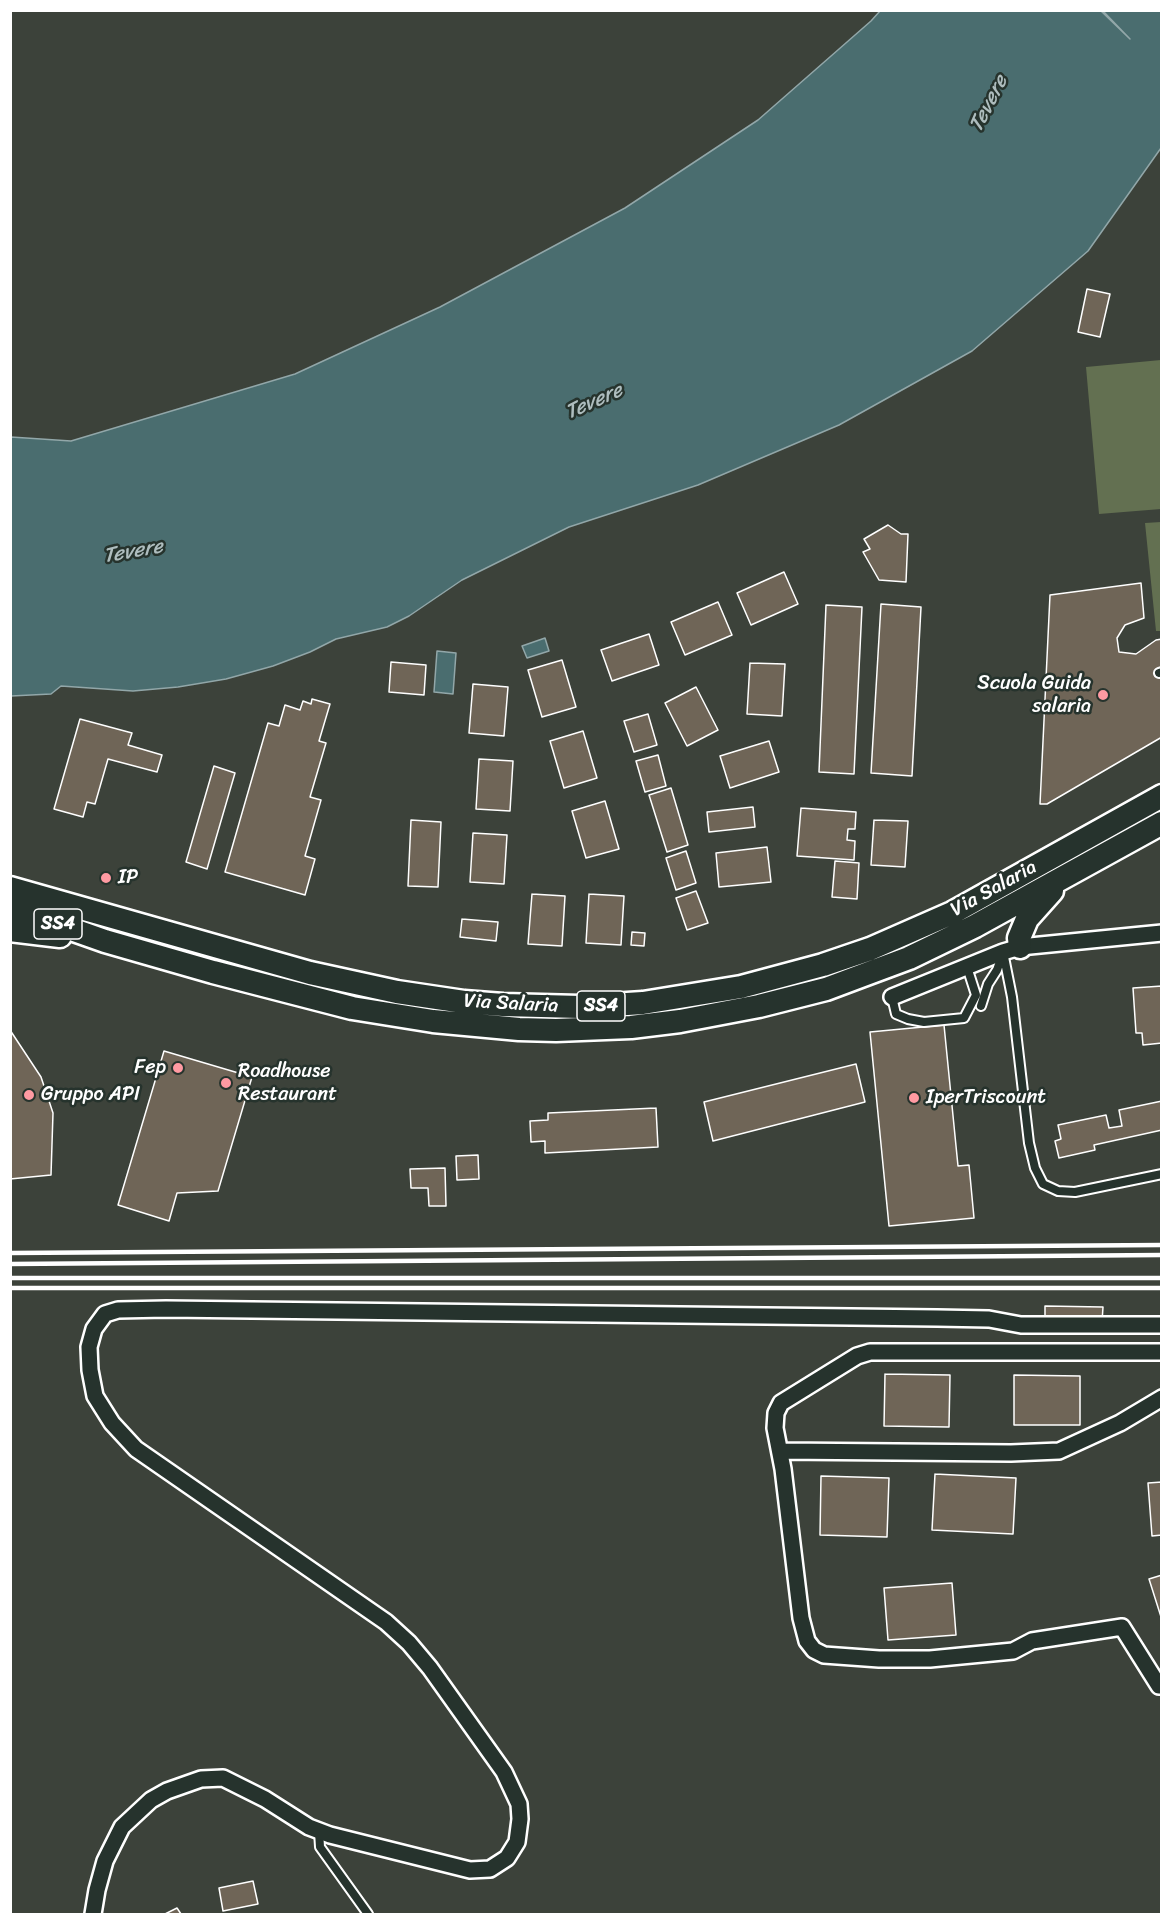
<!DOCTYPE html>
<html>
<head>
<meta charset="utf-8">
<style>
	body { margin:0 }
	#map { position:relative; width:1172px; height:1925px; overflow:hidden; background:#3c423a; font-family:Sriracha,sans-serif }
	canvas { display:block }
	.frame { position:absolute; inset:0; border:12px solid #fff; pointer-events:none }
</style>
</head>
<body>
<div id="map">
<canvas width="1172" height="1925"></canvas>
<div class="frame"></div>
</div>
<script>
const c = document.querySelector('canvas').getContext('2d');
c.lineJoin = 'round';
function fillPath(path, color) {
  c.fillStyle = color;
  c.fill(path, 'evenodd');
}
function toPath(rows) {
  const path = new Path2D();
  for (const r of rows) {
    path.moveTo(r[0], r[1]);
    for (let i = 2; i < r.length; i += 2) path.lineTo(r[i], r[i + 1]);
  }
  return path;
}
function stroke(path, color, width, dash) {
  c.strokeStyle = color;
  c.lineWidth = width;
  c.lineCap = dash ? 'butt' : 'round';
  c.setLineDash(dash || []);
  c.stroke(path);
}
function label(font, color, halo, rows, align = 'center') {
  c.font = font + ' Sriracha,sans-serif';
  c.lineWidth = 5;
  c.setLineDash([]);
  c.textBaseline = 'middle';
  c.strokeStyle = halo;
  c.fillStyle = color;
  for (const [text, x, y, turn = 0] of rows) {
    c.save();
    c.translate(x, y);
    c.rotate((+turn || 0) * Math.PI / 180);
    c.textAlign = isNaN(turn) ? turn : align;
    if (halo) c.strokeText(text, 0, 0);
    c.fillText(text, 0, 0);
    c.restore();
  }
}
fillPath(toPath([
	[1161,360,1161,509,1099,514,1086,367],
	[1161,522,1161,631,1156,631,1145,523]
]), '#637051');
const water = toPath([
	[880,11,1101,11,1130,39,1103,11,1161,11,1161,148,1088,251,972,351,839,425,698,485,569,527,462,580,409,616,387,627,336,639,310,652,273,666,226,679,178,687,133,691,61,686,51,694,11,696,11,437,71,441,295,374,440,307,625,208,758,120,871,21,880,11],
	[545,638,549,651,527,658,522,646,545,638],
	[437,651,456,653,453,694,434,692,437,651]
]);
fillPath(water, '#4a6d6f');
stroke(water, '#92a7a9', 1.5);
const building = toPath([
	[1087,289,1110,294,1100,337,1078,332,1087,289],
	[888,525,901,534,908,534,906,582,879,580,863,552,870,549,864,539,888,525],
	[784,572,798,604,751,625,737,593,784,572],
	[1141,583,1144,618,1125,625,1117,638,1119,652,1136,654,1156,640,1162,639,1162,737,1047,804,1040,804,1050,595,1141,583],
	[718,602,732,635,685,655,671,622,718,602],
	[881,604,921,607,912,776,871,773,881,604],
	[826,605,862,607,854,774,819,772,826,605],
	[649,634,659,665,612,681,601,650,649,634],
	[562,660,576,707,542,717,528,670,562,660],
	[391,662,426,665,424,695,389,692,391,662],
	[750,663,785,664,782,716,747,714,750,663],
	[473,684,508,687,504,736,469,733,473,684],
	[696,687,718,730,687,746,665,703,696,687],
	[312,699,330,704,319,741,326,743,310,797,321,800,305,856,315,859,305,895,225,872,268,723,279,726,285,705,300,710,303,701,311,704,312,699],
	[648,714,657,745,634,752,624,721,648,714],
	[80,719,132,733,128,745,162,755,157,772,108,759,95,804,87,802,83,817,54,809,80,719],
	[583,731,597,778,564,788,550,741,583,731],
	[769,741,779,772,730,788,720,756,769,741],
	[658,755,666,786,645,792,636,761,658,755],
	[479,759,513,761,510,811,476,809,479,759],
	[214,766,235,773,207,869,186,862,214,766],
	[671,788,688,845,667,852,649,795,671,788],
	[605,801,619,849,586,858,572,811,605,801],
	[753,807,755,827,709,832,707,812,753,807],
	[801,808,856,812,855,829,848,829,847,840,855,841,854,860,797,856,801,808],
	[411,820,441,822,438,887,408,886,411,820],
	[874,820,908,821,905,867,871,865,874,820],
	[473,833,507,835,504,884,470,882,473,833],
	[767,847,771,882,719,887,716,853,767,847],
	[686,851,696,883,676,890,666,858,686,851],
	[835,861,859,863,857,899,832,897,835,861],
	[696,891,708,923,687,930,676,898,696,891],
	[532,894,565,896,562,946,528,944,532,894],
	[589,894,624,896,621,945,586,943,589,894],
	[462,919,498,922,496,941,460,937,462,919],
	[632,932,645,933,644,946,631,945,632,932],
	[1162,986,1162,1043,1143,1045,1142,1033,1136,1033,1133,988,1162,986],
	[944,1025,958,1166,969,1165,974,1218,889,1226,870,1032,944,1025],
	[10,1030,41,1077,53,1113,51,1175,10,1179,10,1030],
	[164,1051,252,1077,218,1191,177,1193,169,1221,118,1205,164,1051],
	[856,1064,865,1102,713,1141,704,1102,856,1064],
	[1162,1101,1162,1130,1094,1145,1095,1150,1059,1158,1055,1141,1061,1139,1058,1125,1106,1115,1109,1128,1122,1126,1119,1110,1162,1101],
	[656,1108,658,1147,545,1153,545,1141,531,1142,530,1121,548,1120,548,1113,656,1108],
	[478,1155,479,1179,457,1180,456,1156,478,1155],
	[445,1168,446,1206,429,1206,428,1188,411,1188,410,1169,445,1168],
	[1045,1306,1103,1307,1102,1322,1045,1321,1045,1306],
	[885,1374,950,1375,949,1427,884,1426,885,1374],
	[1014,1375,1080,1376,1080,1425,1014,1425,1014,1375],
	[935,1474,1016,1478,1013,1534,932,1530,935,1474],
	[821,1476,889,1478,887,1537,820,1535,821,1476],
	[1162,1482,1162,1535,1152,1536,1148,1483,1162,1482],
	[1162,1575,1162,1620,1149,1579,1162,1575],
	[952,1583,956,1635,888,1640,884,1588,952,1583],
	[253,1881,258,1904,223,1911,219,1888,253,1881],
	[177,1908,181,1914,165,1914,177,1908]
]);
fillPath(building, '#6f6557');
stroke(building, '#fff', 1.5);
const lane = toPath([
	[1159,673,1162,672],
	[1003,952,1012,997,1029,1143,1035,1168,1043,1184,1058,1191,1075,1192,1162,1174],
	[892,997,896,1014,908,1019,924,1022,964,1018,976,995,967,967],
	[981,1006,988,984,997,970,1003,953],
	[319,1831,320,1847,368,1914]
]);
const street = toPath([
	[892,997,1003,952,1020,947,1162,933],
	[1162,1352,870,1352,857,1356,781,1403,776,1413,775,1428,783,1469,801,1618,807,1641,814,1650,824,1655,879,1659,930,1659,1013,1651,1032,1641,1122,1627,1159,1686,1162,1686],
	[780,1451,1011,1453,1059,1451,1120,1423,1162,1398],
	[93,1914,97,1890,105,1861,122,1827,151,1800,167,1791,201,1779,223,1778,265,1799,309,1827,330,1835,470,1870,490,1869,507,1858,517,1842,520,1819,519,1804,504,1772,430,1668,409,1643,386,1622,136,1449,112,1423,95,1396,90,1370,89,1347,94,1329,105,1314,118,1310,166,1309,937,1318,989,1319,1021,1325,1162,1325]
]);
const primary = toPath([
	[10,888,310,973,397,992,464,1002,503,1005,580,1007,643,1003,741,987,823,965,870,949,952,913,1162,796],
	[10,910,54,923,105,941,213,972,352,1008,433,1021,519,1029,556,1030,631,1027,680,1021,759,1006,826,989,866,974,909,958,975,926,1162,823],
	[10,930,60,936],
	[1020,947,1019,938,1027,919,1052,891]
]);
stroke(lane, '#fff', 12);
stroke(street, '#fff', 20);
stroke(primary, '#fff', 27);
stroke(lane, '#26332d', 8);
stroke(street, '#26332d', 15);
stroke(primary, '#26332d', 22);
stroke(toPath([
	[10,1253,1162,1245],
	[10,1264,1162,1255],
	[10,1278,1162,1278],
	[10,1288,1162,1288]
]), '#fff', 4.5);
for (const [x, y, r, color] of [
	[1103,695,6,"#ff9aa2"],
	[106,878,6,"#ff9aa2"],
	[178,1068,6,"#ff9aa2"],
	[226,1083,6,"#ff9aa2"],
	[29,1095,6,"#ff9aa2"],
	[914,1098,6,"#ff9aa2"]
]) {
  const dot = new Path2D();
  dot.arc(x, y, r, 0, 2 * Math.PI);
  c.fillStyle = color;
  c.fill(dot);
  stroke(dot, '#26332d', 2);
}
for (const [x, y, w] of [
	[58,924,48],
	[601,1006,48]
]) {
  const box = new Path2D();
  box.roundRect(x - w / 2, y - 15, w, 30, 4.5);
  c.fillStyle = '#26332d';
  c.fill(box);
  stroke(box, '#fff', 1.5);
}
label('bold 18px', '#fff', null, [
	["SS4",58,924],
	["SS4",601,1006]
]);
label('20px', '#fff', '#26332d', [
	["Scuola Guida",1091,684,"right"],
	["salaria",1091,707,"right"],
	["IP",118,878],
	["Fep",166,1068,"right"],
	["Roadhouse",238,1072],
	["Restaurant",238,1095],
	["Gruppo API",41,1095],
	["IperTriscount",926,1098]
], 'left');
label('20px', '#fff', '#26332d', [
	["Via Salaria",994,889,-29],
	["Via Salaria",511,1004,3]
]);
label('italic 21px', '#aebdbe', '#26332d', [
	["Tevere",989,104,-63],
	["Tevere",594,402,-24],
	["Tevere",133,552,-10]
]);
</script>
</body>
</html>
